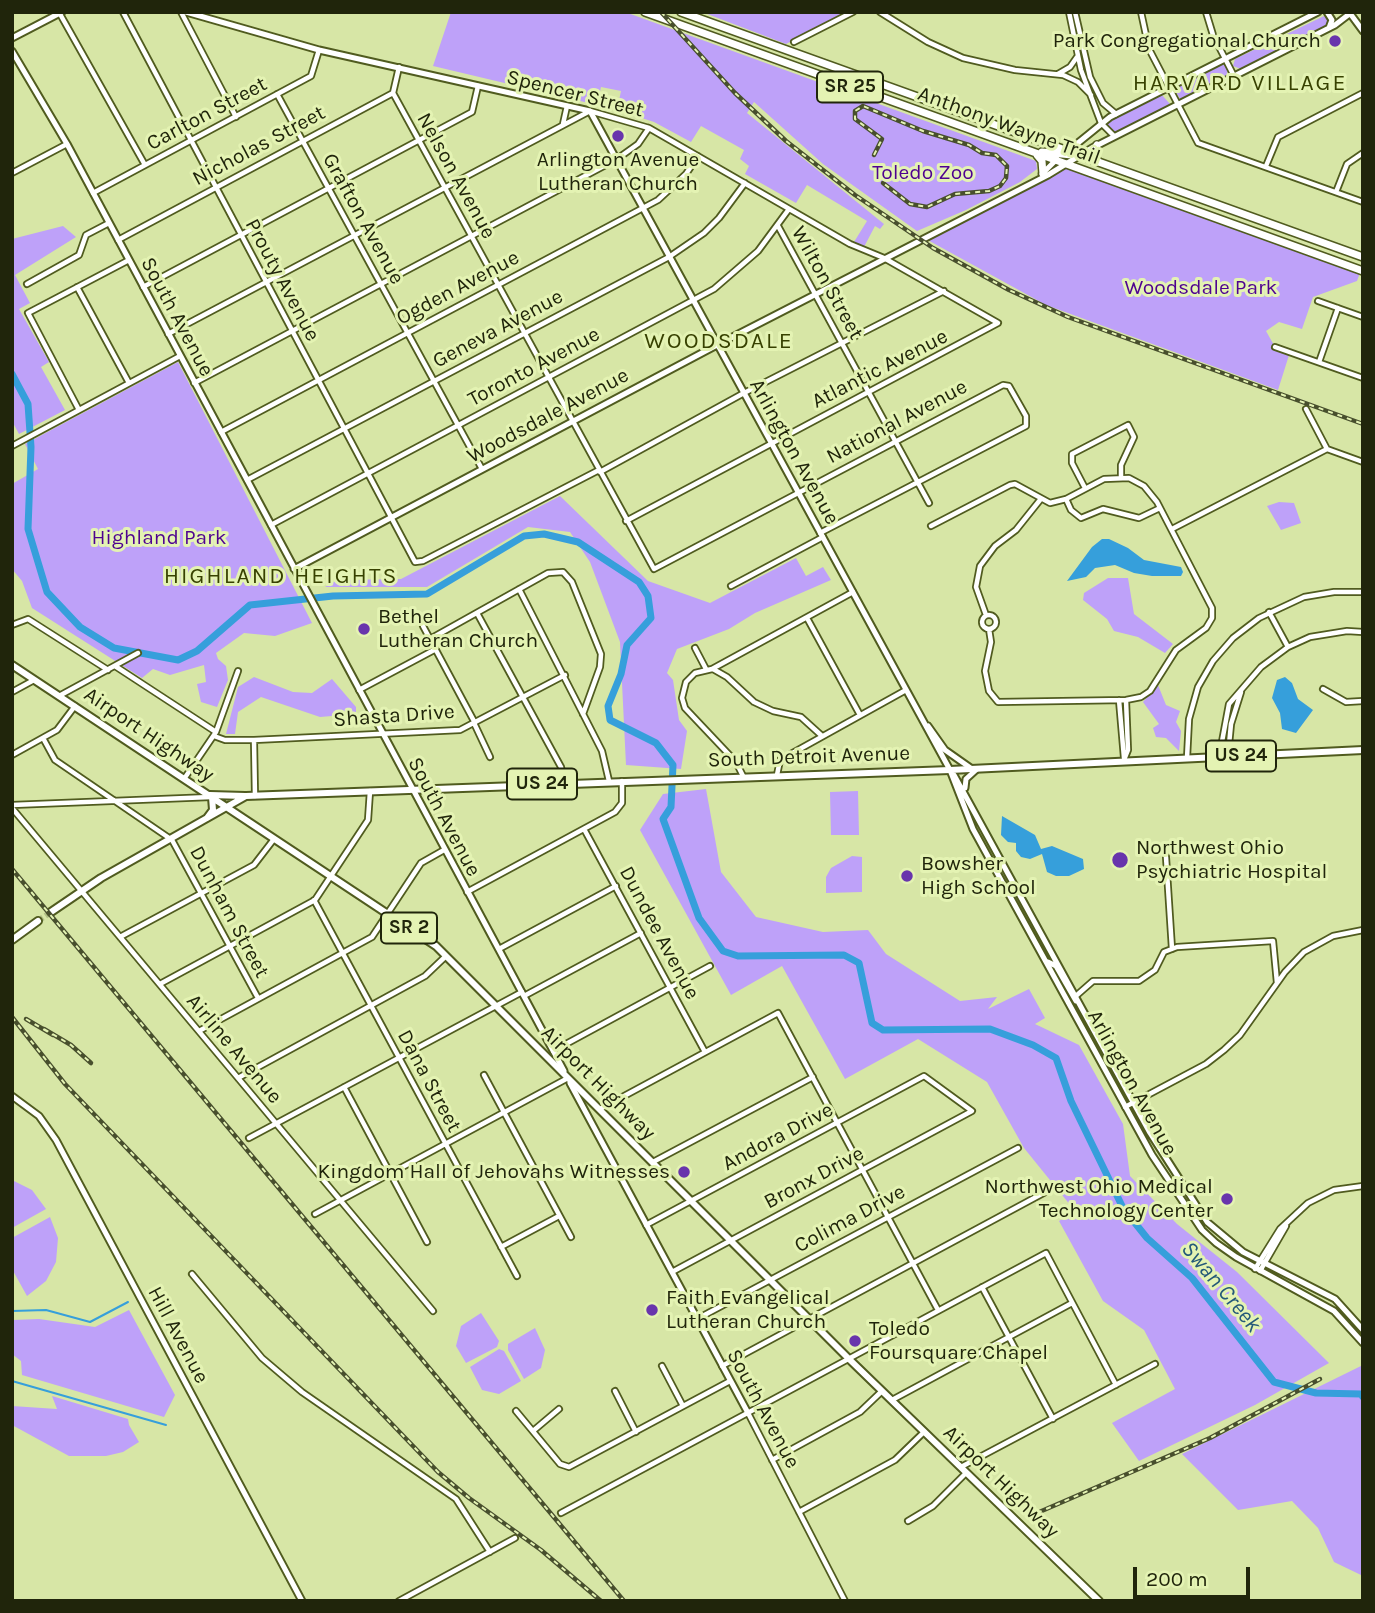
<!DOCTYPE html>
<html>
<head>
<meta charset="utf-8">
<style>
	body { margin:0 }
	#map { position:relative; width:1375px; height:1613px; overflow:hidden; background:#d7e6a6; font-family:Karla,sans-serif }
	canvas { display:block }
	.frame { position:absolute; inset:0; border:14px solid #20250b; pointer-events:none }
	.scale { position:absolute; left:1133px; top:1567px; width:117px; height:32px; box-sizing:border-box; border:4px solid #20250b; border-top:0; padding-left:9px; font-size:21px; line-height:24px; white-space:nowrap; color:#20250b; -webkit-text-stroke:5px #e4f3b3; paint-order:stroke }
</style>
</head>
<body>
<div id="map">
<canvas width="1375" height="1613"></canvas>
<div class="frame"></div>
<div class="scale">200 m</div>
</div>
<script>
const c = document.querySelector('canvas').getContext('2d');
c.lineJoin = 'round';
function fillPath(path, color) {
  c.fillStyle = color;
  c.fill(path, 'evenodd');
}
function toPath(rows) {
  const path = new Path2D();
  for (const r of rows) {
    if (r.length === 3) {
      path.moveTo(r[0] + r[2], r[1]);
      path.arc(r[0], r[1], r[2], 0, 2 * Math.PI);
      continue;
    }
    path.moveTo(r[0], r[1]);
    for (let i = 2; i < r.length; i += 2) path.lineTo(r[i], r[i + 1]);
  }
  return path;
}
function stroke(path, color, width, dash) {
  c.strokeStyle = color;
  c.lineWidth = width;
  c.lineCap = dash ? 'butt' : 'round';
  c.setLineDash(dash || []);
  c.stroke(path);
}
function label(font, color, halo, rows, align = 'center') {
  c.font = font + ' Karla,sans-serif';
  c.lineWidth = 6;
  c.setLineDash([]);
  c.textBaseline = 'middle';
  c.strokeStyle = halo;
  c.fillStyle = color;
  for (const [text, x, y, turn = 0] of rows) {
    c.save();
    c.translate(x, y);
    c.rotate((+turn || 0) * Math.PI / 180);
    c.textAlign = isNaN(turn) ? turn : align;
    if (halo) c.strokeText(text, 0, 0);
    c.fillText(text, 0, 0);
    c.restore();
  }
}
fillPath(toPath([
	[451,12,625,12,1036,161,1037,169,1020,182,966,210,917,231,823,164,754,102,747,113,884,224,880,229,875,226,864,247,854,242,867,221,807,185,796,203,745,174,749,166,740,159,744,150,701,126,691,142,654,122,617,110,621,91,601,87,597,105,433,66],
	[702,12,847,12,786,44],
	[1324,16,1328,20,1326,26,1241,69,1233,66,1235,59],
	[1223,64,1228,69,1226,78,1180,99,1175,90,1178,85],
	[1161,94,1170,104,1167,108,1116,134,1106,128,1110,119],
	[1066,165,1361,270,1357,281,1313,297,1302,329,1279,322,1266,331,1275,347,1290,352,1278,390,1046,305,924,238],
	[63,226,76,237,15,275,30,303,19,309,49,362,41,367,65,410,19,434,12,421,12,239],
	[178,362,312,623,275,636,244,633,216,653,218,659,226,666,228,680,217,707,201,702,197,684,206,682,204,665,170,675,153,669,142,678,32,608,22,581,12,569,12,484,38,469,25,444],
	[560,496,648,581,710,603,796,558,806,576,823,567,831,580,755,613,729,629,677,649,667,673,673,680,679,720,687,731,681,769,626,765,620,642,590,562,570,532,528,527,427,587,325,587,337,580,401,579],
	[1279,502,1294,503,1301,523,1281,530,1267,506],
	[1108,578,1128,578,1134,614,1173,644,1165,653,1138,637,1114,631,1107,619,1083,600,1084,593],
	[254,677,293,692,312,693,332,679,356,707,356,714,320,717,261,697,238,712,235,734,226,734,238,687],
	[1158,685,1166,705,1180,711,1176,722,1181,731,1179,751,1166,738,1156,737,1153,728,1159,724,1143,702],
	[706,789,721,872,756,917,823,932,868,930,886,954,960,1001,997,997,988,1009,1029,989,1045,1018,1035,1024,1079,1045,1123,1124,1130,1176,1177,1224,1237,1272,1329,1363,1255,1405,1139,1461,1112,1423,1175,1389,1144,1330,1103,1301,1059,1221,1075,1211,1024,1148,987,1082,918,1039,845,1079,782,966,731,995,640,830,663,794],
	[858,791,859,835,831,835,830,792],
	[852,856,862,857,862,892,826,893,826,877,831,868],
	[12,1180,32,1190,46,1209,12,1228],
	[50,1217,58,1238,56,1262,46,1281,27,1296,12,1269,12,1238],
	[129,1310,175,1395,164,1417,22,1375,21,1361,12,1354,12,1320,39,1319,95,1327],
	[481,1313,499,1341,497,1347,466,1363,456,1346,461,1326],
	[535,1328,545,1350,541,1368,524,1379,508,1350,508,1344],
	[499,1349,504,1351,521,1381,499,1394,482,1390,470,1367],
	[1363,1365,1363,1579,1361,1575,1334,1562,1318,1528,1292,1501,1238,1510,1182,1454],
	[52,1396,128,1419,129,1425,139,1442,123,1452,106,1456,69,1456,12,1425,12,1406,57,1409]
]), '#bea1f9');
fillPath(toPath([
	[1102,539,1109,539,1128,548,1144,560,1181,567,1183,572,1181,576,1152,576,1134,573,1115,565,1095,568,1086,577,1067,581,1092,547],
	[1285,677,1292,683,1298,699,1313,710,1296,733,1282,729,1280,713,1272,698,1277,680],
	[1002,816,1035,835,1041,849,1052,846,1083,859,1084,869,1069,876,1056,876,1047,872,1042,854,1030,859,1021,857,1016,851,1016,843,1008,842,1001,835]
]), '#369fdb');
stroke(toPath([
	[12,1311,46,1310,90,1322,128,1302],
	[12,1381,166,1425]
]), '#369fdb', 2);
stroke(toPath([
	[12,374,28,404,31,447,28,529,47,592,80,627,114,648,178,660,197,651,250,605,333,596,427,594,524,536,544,534,578,542,639,582,648,596,651,618,627,645,621,674,608,706,610,720,656,743,673,765,671,807,663,819,699,918,723,951,738,956,844,955,859,963,872,1023,883,1030,990,1029,1033,1045,1056,1058,1071,1101,1123,1208,1147,1238,1192,1278,1274,1382,1316,1393,1361,1394,1363,1397]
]), '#369fdb', 7);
stroke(toPath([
	[38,921,51,912]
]), '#b2bf87', 6, [6, 3]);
const minor = toPath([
	[123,12,415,562,423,561,599,470],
	[181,12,236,117],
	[880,12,928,42,963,58,1015,70,1063,75,1078,82,1091,95],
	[1069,12,1081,70,1101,123,1114,136],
	[1075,12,1090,77,1103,103,1116,114],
	[1141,12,1149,49,1198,143,1363,202],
	[1206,12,1213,35,1234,76],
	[60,14,145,165],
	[794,42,853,12],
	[1058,74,1070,67,1077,57],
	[393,93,654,569,1003,385,1009,386,1026,416,1026,426,820,533],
	[277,94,482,469],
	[563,124,567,106],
	[1266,166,1278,137,1363,93],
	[12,173,67,144],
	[1336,192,1347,164,1363,153],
	[93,193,311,76,319,50],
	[778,226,929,503],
	[118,240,393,93,399,67],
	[27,284,79,255,86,235,109,223],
	[77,287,129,383],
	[143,287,472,112,478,86],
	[1318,301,1363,317],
	[168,334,590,111,649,128,850,244,884,258,998,323,626,521],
	[1275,347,1363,378],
	[1319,362,1338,308],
	[194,383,617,159,638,144,649,128],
	[1306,409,1327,449,1363,462],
	[79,410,28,313,129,260],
	[221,432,658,200,686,174,698,156],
	[12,446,180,356],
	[600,472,744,393,944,291],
	[247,480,669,257,704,233,719,218,745,183],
	[1085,488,1072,463,1072,454,1128,425,1134,437,1121,465,1121,477],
	[1066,499,1071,510,1081,518,1103,509,1139,518,1160,508],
	[271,525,714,289,758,251,789,209],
	[931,526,1010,485,1015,484,1050,503,1066,499,1104,479,1129,478,1144,486,1157,502,1212,608,1212,618,1206,628,1176,650,1150,691,1141,697,1126,700,998,702,989,691,985,671,991,642,989,629],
	[1172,529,1327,449],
	[731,586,823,537],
	[519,589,602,751,609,781],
	[1269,612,1288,647],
	[477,613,561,767,564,783],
	[989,622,7],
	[986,615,976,587,980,566,995,546,1016,530,1040,500],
	[807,618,860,715],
	[12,625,28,619,108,670],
	[423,626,475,723],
	[430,639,548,573,563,572,572,582,601,654,600,667,583,714],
	[695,648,706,669],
	[115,666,216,732],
	[713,669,727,677,754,702,773,711,801,717,822,736],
	[1323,689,1346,702,1363,701],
	[359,690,436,649],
	[12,692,34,680],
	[59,696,138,653],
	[1119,700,1124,758],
	[474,723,490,757],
	[214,736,225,740,254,740,460,730,565,675],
	[43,738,55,760,172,840,258,998],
	[254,740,255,796],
	[12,755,57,730,75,706],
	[1228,755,1231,724,1241,692],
	[1228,756,1221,747,1229,704,1261,667,1288,647,1310,637,1347,631,1363,632],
	[1187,758,1189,719,1198,687,1213,661,1233,638,1259,618,1304,597,1334,592,1363,592],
	[1124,760,1128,750,1126,700],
	[777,775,780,760,906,690],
	[743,776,736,762,685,708,682,698,686,682,695,673,712,669,853,592],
	[184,779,216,732,238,671],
	[12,805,211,797],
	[12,808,433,1311],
	[584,829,705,1052],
	[1166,857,1172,949],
	[467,892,615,812,622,803,622,781],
	[314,900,517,1276],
	[120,937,254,865,274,839],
	[499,949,616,886],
	[160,984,315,900,368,820,370,791],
	[1077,995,1093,981,1139,981,1155,970,1164,952,1177,947,1273,941,1277,983],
	[524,996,641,933],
	[199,1031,372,937,421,863,444,850],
	[553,1051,710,966],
	[484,1075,571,1237],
	[238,1078,425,976,446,956],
	[344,1087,427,1242],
	[1125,1107,1206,1064,1224,1050,1240,1035,1285,972,1304,952,1333,936,1363,930],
	[600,1109,778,1013,938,1310],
	[249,1138,522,992],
	[653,1162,813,1077],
	[315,1214,568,1078],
	[646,1225,924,1076,972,1111,672,1272],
	[501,1247,559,1216],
	[1255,1269,1280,1229,1308,1203,1334,1190,1363,1186],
	[1260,1271,1286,1226],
	[192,1274,262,1358,302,1392,456,1499,490,1552],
	[982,1287,1053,1419],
	[697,1319,1018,1148],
	[662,1366,683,1406],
	[722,1366,1051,1189],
	[615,1391,636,1432],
	[892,1400,1072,1303],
	[516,1411,560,1464,569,1467,730,1381],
	[748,1413,845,1601],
	[533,1431,559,1409],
	[772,1460,860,1412,882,1391],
	[961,1467,1155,1364],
	[799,1512,895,1460,924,1432],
	[561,1513,1046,1253,1116,1385],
	[908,1521,933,1506,966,1473],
	[399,1601,515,1538]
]);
const tertiary = toPath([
	[186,12,319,50,590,111,950,770,973,829,1152,1155,1202,1230,1216,1243,1236,1257,1334,1311,1363,1343],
	[1327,12,1332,20,1329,28],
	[1349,12,1363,31],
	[12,38,62,12],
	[12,51,67,144,564,1071],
	[1068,151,1110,117,1318,12],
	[1042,174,1057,159],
	[294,569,717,345,1048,175,1092,148,1335,25,1352,12],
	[928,726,945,750,972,769],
	[954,775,1150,1133,1207,1222,1243,1252,1335,1299,1363,1330],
	[965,788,966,779,977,769],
	[1048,962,1056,966,1076,1001],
	[570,1083,748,1413]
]);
const secondary = toPath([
	[12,1096,39,1116,56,1140,302,1601]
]);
const primary = toPath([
	[12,665,436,946,849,1359,1099,1601],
	[210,795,245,796],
	[207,818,213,810,212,797],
	[51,912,101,878,246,796,950,770,1363,750],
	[12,940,38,921]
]);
const trunk = toPath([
	[645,12,1363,271],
	[681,12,1363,257],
	[1097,145,1093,152,1098,162],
	[1042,152,1072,155],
	[1037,155,1042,161,1043,174]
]);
stroke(minor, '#505b1f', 8);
stroke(tertiary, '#505b1f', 9);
stroke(secondary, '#505b1f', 9);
stroke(primary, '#505b1f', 10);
stroke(trunk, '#505b1f', 10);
stroke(minor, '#fff', 4.5);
stroke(tertiary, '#fff', 5);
stroke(secondary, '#fff', 5);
stroke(primary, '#fff', 6);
stroke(trunk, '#fff', 7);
const rail = toPath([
	[661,12,735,93,786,141,855,195,933,248,1009,290,1068,317,1363,424],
	[874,155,882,139,855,119,855,111,863,106,923,131,969,145,982,153,996,155,1007,166,1006,178,1000,186,989,191,955,194,927,207,910,204,883,183],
	[12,869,624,1601],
	[12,1017,65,1084,438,1472,469,1498,541,1550,601,1601],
	[26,1019,53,1035],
	[44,1029,71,1045,91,1063],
	[1037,1513,1210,1438,1320,1379]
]);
stroke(rail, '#484f2d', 4.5);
stroke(rail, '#e4f3b3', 2, [5]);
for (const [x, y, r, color] of [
	[1335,41,7,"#6835ac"],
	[618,136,7,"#6835ac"],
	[364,629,7,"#6835ac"],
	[1120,860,9,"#6835ac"],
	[907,876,7,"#6835ac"],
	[684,1172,7,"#6835ac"],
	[1227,1199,7,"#6835ac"],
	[652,1310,7,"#6835ac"],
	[855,1341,7,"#6835ac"]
]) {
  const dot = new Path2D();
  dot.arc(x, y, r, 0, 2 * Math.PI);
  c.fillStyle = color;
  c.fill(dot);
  stroke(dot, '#e4f3b3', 2.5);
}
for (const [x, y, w] of [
	[850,87,66],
	[1241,756,70],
	[542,784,70],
	[409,928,56]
]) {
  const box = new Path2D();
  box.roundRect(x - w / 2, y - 15.5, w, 31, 5);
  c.fillStyle = '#e4f3b3';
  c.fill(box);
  stroke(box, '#20250b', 2);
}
label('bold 19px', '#20250b', null, [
	["SR 25",850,87],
	["US 24",1241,756],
	["US 24",542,784],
	["SR 2",409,928]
]);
label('21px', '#20250b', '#e4f3b3', [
	["Park Congregational Church",1321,41,"right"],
	["Arlington Avenue",618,160,"center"],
	["Lutheran Church",618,184,"center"],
	["Bethel",378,617],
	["Lutheran Church",378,641],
	["Northwest Ohio",1136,848],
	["Psychiatric Hospital",1136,872],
	["Bowsher",921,864],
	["High School",921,888],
	["Kingdom Hall of Jehovahs Witnesses",670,1172,"right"],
	["Northwest Ohio Medical",1213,1187,"right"],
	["Technology Center",1213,1211,"right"],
	["Faith Evangelical",666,1298],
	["Lutheran Church",666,1322],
	["Toledo",869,1329],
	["Foursquare Chapel",869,1353]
], 'left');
label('21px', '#20250b', '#e4f3b3', [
	["Spencer Street",575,94,14],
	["Carlton Street",207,114,-28],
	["Anthony Wayne Trail",1009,126,20],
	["Nicholas Street",259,146,-28],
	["Nelson Avenue",456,176,61],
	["Grafton Avenue",363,219,61],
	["Prouty Avenue",282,280,62],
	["Wilton Street",827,283,61],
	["Ogden Avenue",458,288,-28],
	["South Avenue",177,317,62],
	["Geneva Avenue",498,329,-28],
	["Toronto Avenue",534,367,-28],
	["Atlantic Avenue",880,369,-27],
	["Woodsdale Avenue",548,416,-28],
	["National Avenue",897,422,-28],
	["Arlington Avenue",794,452,61],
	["Shasta Drive",394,716,-4],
	["Airport Highway",149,735,34],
	["South Detroit Avenue",809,757,-2],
	["South Avenue",444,817,62],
	["Dunham Street",229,912,62],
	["Dundee Avenue",659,933,62],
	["Airline Avenue",234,1049,50],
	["Dana Street",429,1081,62],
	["Airport Highway",598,1083,45],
	["Arlington Avenue",1132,1083,61],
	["Andora Drive",778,1137,-28],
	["Bronx Drive",814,1178,-28],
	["Colima Drive",850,1219,-28],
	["Hill Avenue",178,1335,62],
	["South Avenue",763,1409,62],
	["Airport Highway",1001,1482,44]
]);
label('21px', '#4e0290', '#e4f3b3', [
	["Toledo Zoo",923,173],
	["Woodsdale Park",1201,288],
	["Highland Park",159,538]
]);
c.letterSpacing = '2px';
label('23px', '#374100', '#e4f3b3', [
	["HARVARD VILLAGE",1240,83],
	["WOODSDALE",719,341],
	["HIGHLAND HEIGHTS",281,576]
]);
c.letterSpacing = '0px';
label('italic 23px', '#245979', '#e4f3b3', [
	["Swan Creek",1221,1287,50]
]);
</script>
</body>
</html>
